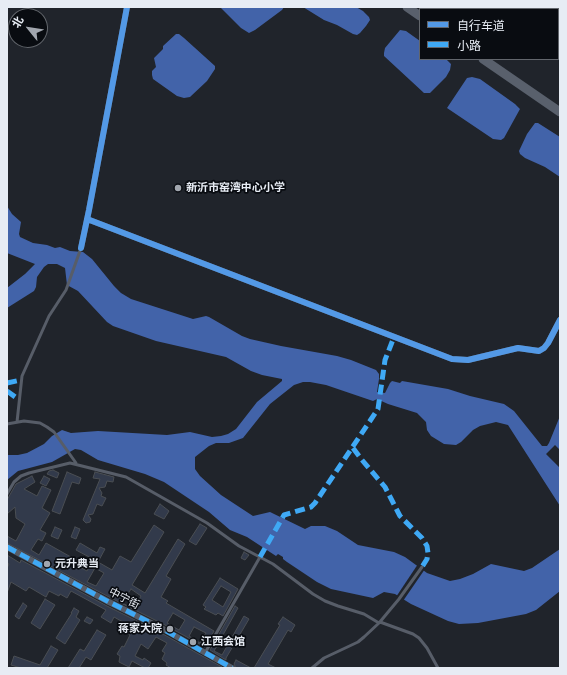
<!DOCTYPE html>
<html>
<head>
<meta charset="utf-8">
<style>
	body { margin:0 }
	#map { position:relative; width:567px; height:675px; overflow:hidden; background:#20242b; font-family:"Varela Round","Noto Sans SC",sans-serif }
	canvas { display:block }
	.frame { position:absolute; inset:0; border:8px solid #e7ecf4; pointer-events:none }
	.legend { position:absolute; left:419px; top:8px; width:140px; height:52px; box-sizing:border-box; background:#090c11; border:1px solid #62666c; margin:0; padding:5px 7px; list-style:none; font-size:12px; color:#e7ecf4 }
	.legend li { display:flex; align-items:center; gap:8px; height:20px }
	.legend b { width:20px; border:1px solid #62666c }
	.north { position:absolute; left:8px; top:8px; width:40px; height:40px; box-sizing:border-box; background:#090c11; border:1px solid #62666c; border-radius:50%; rotate:300deg; font-size:11px; font-weight:700; line-height:16px; text-align:center; color:#e7ecf4 }
	.north::after { content:''; display:block; margin:auto; width:14px; height:18px; background:#a1a6ae; clip-path:polygon(50% 0,100% 100%,50% 72%,0 100%) }
</style>
</head>
<body>
<div id="map">
<canvas width="567" height="675"></canvas>
<div class="frame"></div>
<ul class="legend">
<li><b style="height:5px;background:#5399e6"></b>自行车道</li>
<li><b style="height:5px;background:#3fa9f5"></b>小路</li>
</ul>
<div class="north">北</div>
</div>
<script>
const c = document.querySelector('canvas').getContext('2d');
c.lineJoin = 'round';
function fillPath(path, color) {
  c.fillStyle = color;
  c.fill(path, 'evenodd');
}
function toPath(rows) {
  const path = new Path2D();
  for (const r of rows) {
    path.moveTo(r[0], r[1]);
    for (let i = 2; i < r.length; i += 2) path.lineTo(r[i], r[i + 1]);
  }
  return path;
}
function stroke(path, color, width, dash) {
  c.strokeStyle = color;
  c.lineWidth = width;
  c.lineCap = dash ? 'butt' : 'round';
  c.setLineDash(dash || []);
  c.stroke(path);
}
function label(font, color, halo, rows, align = 'center') {
  c.font = font + ' "Varela Round","Noto Sans SC",sans-serif';
  c.lineWidth = 3.5;
  c.setLineDash([]);
  c.textBaseline = 'middle';
  c.strokeStyle = halo;
  c.fillStyle = color;
  for (const [text, x, y, turn = 0] of rows) {
    c.save();
    c.translate(x, y);
    c.rotate((+turn || 0) * Math.PI / 180);
    c.textAlign = isNaN(turn) ? turn : align;
    if (halo) c.strokeText(text, 0, 0);
    c.fillText(text, 0, 0);
    c.restore();
  }
}
fillPath(toPath([
	[220,7,284,7,282,10,255,30,249,33,241,28],
	[303,7,356,7,363,11,369,17,370,20,366,26,360,33,357,35,353,34,337,25,324,20],
	[400,30,406,31,420,41,420,59,446,59,451,64,450,70,446,77,430,93,424,93,384,56,384,53,385,48],
	[176,34,179,34,184,38,215,66,215,69,207,81,190,97,184,98,177,96,153,79,152,75,152,71,156,67,154,58,163,49,163,46],
	[472,77,480,79,515,104,520,109,504,138,501,140,493,139,447,108,467,78],
	[535,123,538,123,560,137,560,177,545,167,525,158,520,154,519,151,527,134],
	[7,206,12,214,21,222,19,234,20,237,33,243,47,245,55,248,60,247,70,251,83,252,92,259,114,286,121,293,131,299,193,319,206,316,209,317,242,336,250,339,281,346,337,356,351,360,376,370,379,374,379,379,377,392,385,393,390,383,392,381,400,383,402,381,448,389,470,396,504,404,514,411,542,446,547,446,549,443,560,416,560,450,555,445,546,454,560,468,560,506,508,425,496,422,480,426,473,430,461,442,456,445,444,444,431,436,427,430,426,422,417,413,388,404,377,399,373,401,326,385,310,382,303,382,294,385,270,404,243,438,229,443,216,443,209,446,195,457,195,469,200,476,221,495,253,516,270,512,305,529,311,526,325,526,337,531,358,545,394,552,405,557,427,573,450,581,460,579,473,574,491,564,524,571,532,568,560,549,560,591,536,610,526,614,478,623,459,624,448,621,411,604,395,594,384,592,373,598,331,589,317,582,287,562,283,559,283,557,278,554,276,556,247,537,230,530,209,512,164,482,145,474,98,460,81,450,75,449,52,462,18,471,7,480,7,455,18,455,27,453,44,444,52,436,62,430,71,433,98,431,167,435,190,432,212,437,221,436,228,434,236,429,257,402,282,381,282,379,262,375,251,371,226,357,156,341,113,326,107,322,78,291,67,285,65,268,57,264,48,264,44,267,37,277,36,287,34,291,7,308,7,288,25,274,35,264,7,253]
]), '#4263a9');
fillPath(toPath([
	[418,564,425,569,403,601,396,597]
]), '#20242b');
const building = toPath([
	[53,470,59,473,57,478,47,474,49,471,53,470],
	[67,472,81,478,79,484,72,482,60,514,52,511,67,472],
	[95,472,114,477,113,482,107,481,105,487,99,488,102,493,101,496,106,498,102,506,97,504,93,514,88,515,91,519,90,522,86,523,83,520,100,479,93,478,95,472],
	[32,476,35,482,24,489,37,496,42,486,51,490,42,508,50,513,40,530,46,533,42,541,38,539,31,550,39,555,46,543,78,561,76,565,87,571,93,559,76,550,80,543,97,553,100,547,105,549,98,562,112,570,120,556,131,562,154,525,164,532,132,585,145,593,178,539,185,544,166,576,171,579,161,597,168,601,166,603,214,631,205,647,165,625,111,598,7,543,7,536,16,541,25,524,16,518,15,507,7,514,7,500,16,484,32,476],
	[95,568,104,573,96,586,87,582,95,568],
	[131,589,141,596,134,609,122,603,131,589],
	[173,613,185,620,179,630,167,623,173,613],
	[194,627,206,633,200,643,189,636,194,627],
	[44,476,50,479,46,486,40,483,44,476],
	[160,504,169,511,164,519,154,514,160,504],
	[200,524,207,528,196,545,189,541,200,524],
	[55,527,62,530,58,539,51,536,55,527],
	[75,527,80,529,76,539,71,537,75,527],
	[244,552,249,555,245,560,241,558,244,552],
	[7,555,20,563,21,560,107,606,161,633,222,667,171,668,166,665,167,663,162,659,165,653,162,651,167,643,156,637,148,649,141,644,135,656,143,660,144,658,151,663,148,668,145,668,132,661,129,667,119,662,120,656,117,654,122,646,124,647,130,635,129,635,131,630,128,629,130,626,114,617,111,623,101,617,106,610,71,591,67,598,60,594,59,596,49,591,46,597,29,587,26,591,11,582,7,593,7,568,9,564,7,563,7,555],
	[220,578,238,589,223,616,218,613,216,615,204,609,206,607,203,605,220,578],
	[221,586,231,592,223,607,212,600,221,586],
	[45,599,55,605,40,629,31,623,45,599],
	[23,603,27,606,19,619,15,616,23,603],
	[235,606,238,608,214,651,222,655,244,616,249,619,226,658,226,660,210,650,235,606],
	[74,608,79,611,76,617,80,620,65,644,56,638,72,613,71,613,74,608],
	[87,617,93,620,90,624,84,621,87,617],
	[283,617,295,625,291,632,288,630,268,664,276,668,254,668,280,625,278,624,283,617],
	[97,630,106,635,91,660,86,657,79,668,68,668,80,649,84,651,97,630],
	[51,646,58,650,47,668,21,668,11,665,14,656,40,665,51,646],
	[236,660,251,668,236,668,234,664,236,660]
]);
fillPath(building, '#323a4b');
stroke(building, '#4a4e53', 1);
stroke(toPath([
	[17,422,22,376,49,316,66,290,81,248],
	[7,424,24,421,40,423,47,427,54,432,76,463],
	[7,494,14,482,21,476,29,473,70,463,126,477,207,523,239,546,273,564,313,594,325,601,338,606,364,614,379,623],
	[380,622,413,634,419,638,427,648,438,668],
	[205,653,260,557],
	[312,668,324,658,358,642,364,637,379,623,399,599,422,567]
]), '#575d68', 3);
stroke(toPath([
	[87,219,452,359,468,360,518,348,539,351,544,348,548,343,560,320],
	[81,248,89,210,127,7],
	[7,547,109,602,163,629,232,668]
]), '#575d68', 6);
stroke(toPath([
	[407,7,420,16],
	[483,59,560,112]
]), '#59606c', 9);
stroke(toPath([
	[7,383,21,380],
	[7,391,18,399],
	[353,448,362,460,385,487,400,516,422,538,427,546,428,553,427,559,422,567],
	[7,547,109,602,163,629,232,668],
	[260,557,284,515,311,507,315,503,378,409,385,360,394,337]
]), '#3fa9f5', 5, [10, 5]);
stroke(toPath([
	[87,219,452,359,468,360,518,348,539,351,544,348,548,343,560,320],
	[81,248,89,210,127,7]
]), '#5399e6', 6);
for (const [x, y, r, color] of [
	[178,188,4,"#a1a6ae"],
	[47,564,4,"#a1a6ae"],
	[170,629,4,"#a1a6ae"],
	[193,642,4,"#a1a6ae"]
]) {
  const dot = new Path2D();
  dot.arc(x, y, r, 0, 2 * Math.PI);
  c.fillStyle = color;
  c.fill(dot);
  stroke(dot, '#090c11', 1.5);
}
label('bold 11px', '#e7ecf4', '#090c11', [
	["新沂市窑湾中心小学",186,188],
	["元升典当",55,564],
	["蒋家大院",162,629,"right"],
	["江西会馆",201,642]
], 'left');
label('11px', '#e7ecf4', '#090c11', [
	["中宁街",124,599,27]
]);
</script>
</body>
</html>
